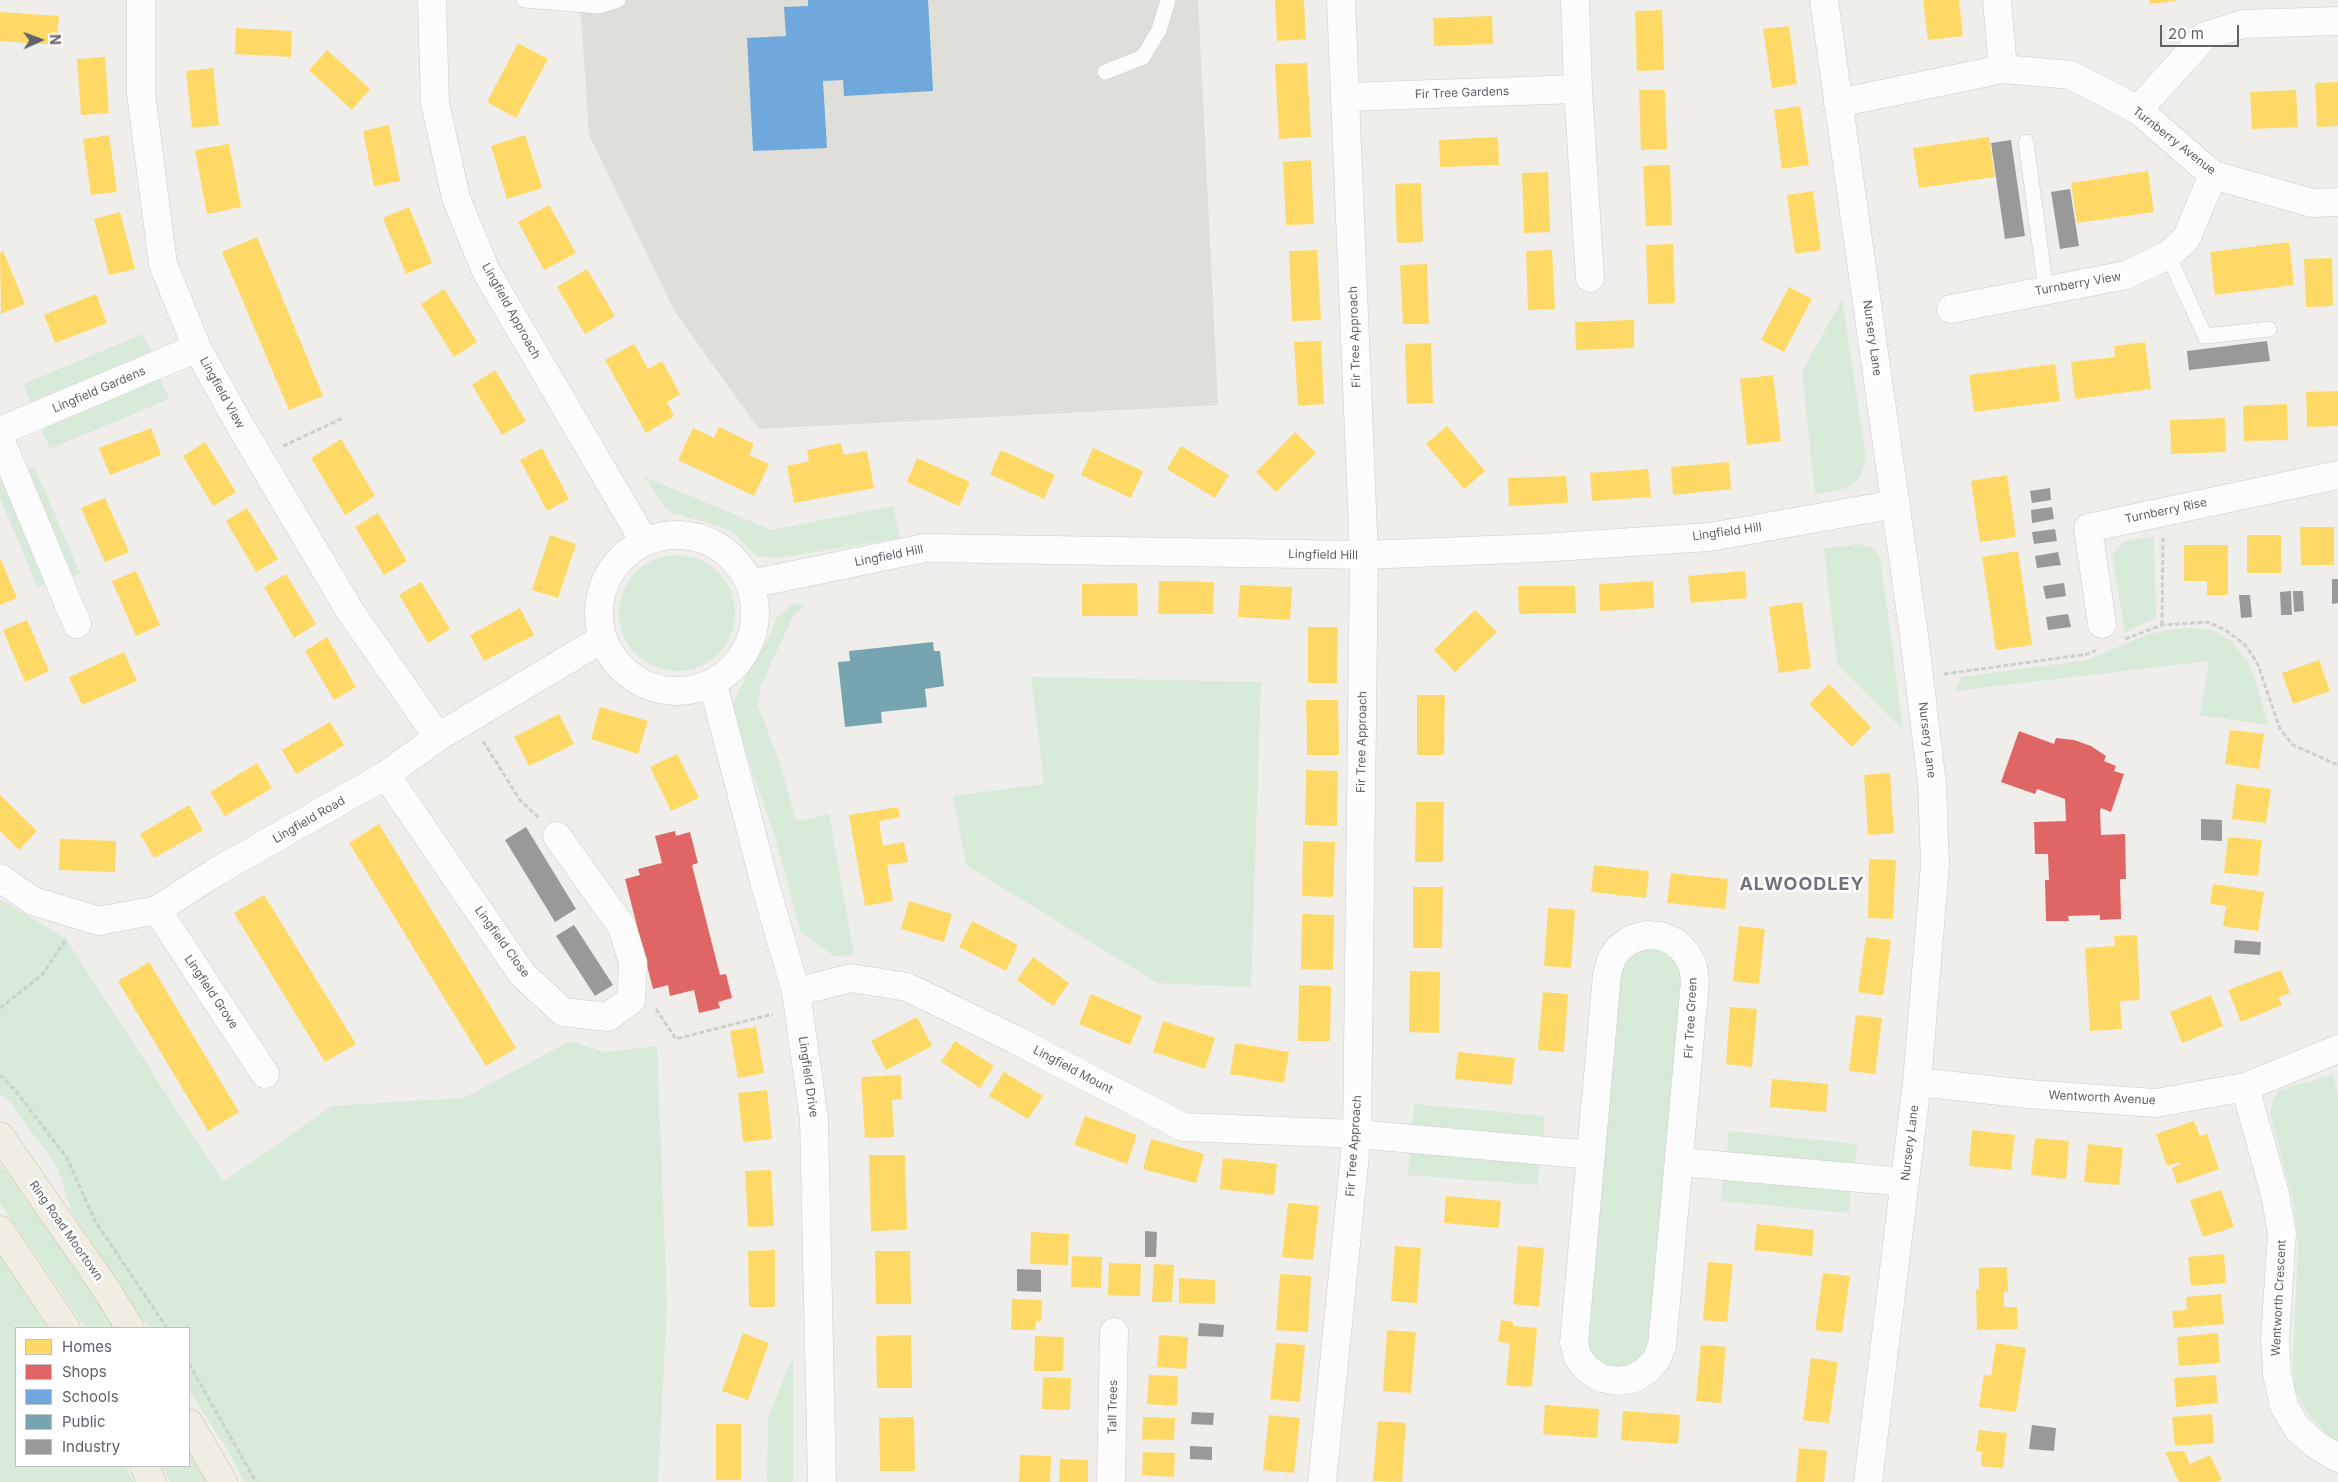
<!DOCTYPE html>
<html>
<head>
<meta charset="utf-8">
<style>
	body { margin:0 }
	#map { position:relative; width:2338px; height:1482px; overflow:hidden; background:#efeeea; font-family:Inter,sans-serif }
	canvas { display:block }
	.legend { position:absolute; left:15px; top:1327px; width:175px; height:140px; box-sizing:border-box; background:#fff; border:1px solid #bfc0c3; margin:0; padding:6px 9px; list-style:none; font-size:15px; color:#5f6268 }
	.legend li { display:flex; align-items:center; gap:10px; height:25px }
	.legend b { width:25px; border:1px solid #bfc0c3 }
	.north { position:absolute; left:15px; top:15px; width:50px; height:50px; -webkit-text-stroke:4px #fff; paint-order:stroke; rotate:88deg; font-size:14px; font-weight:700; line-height:20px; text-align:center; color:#5f6268 }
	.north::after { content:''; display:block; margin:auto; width:18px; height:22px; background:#5f6268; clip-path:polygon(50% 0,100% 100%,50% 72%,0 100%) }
	.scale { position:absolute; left:2160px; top:25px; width:79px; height:22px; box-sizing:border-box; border:2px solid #5f6268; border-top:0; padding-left:6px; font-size:15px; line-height:18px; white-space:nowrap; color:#5f6268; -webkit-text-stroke:4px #fff; paint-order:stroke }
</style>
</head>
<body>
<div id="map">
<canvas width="2338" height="1482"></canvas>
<ul class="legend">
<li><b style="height:14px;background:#ffd966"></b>Homes</li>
<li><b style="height:14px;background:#e06666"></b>Shops</li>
<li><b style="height:14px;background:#6fa8dc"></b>Schools</li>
<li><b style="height:14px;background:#76a5af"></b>Public</li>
<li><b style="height:14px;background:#999"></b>Industry</li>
</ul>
<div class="north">N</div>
<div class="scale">20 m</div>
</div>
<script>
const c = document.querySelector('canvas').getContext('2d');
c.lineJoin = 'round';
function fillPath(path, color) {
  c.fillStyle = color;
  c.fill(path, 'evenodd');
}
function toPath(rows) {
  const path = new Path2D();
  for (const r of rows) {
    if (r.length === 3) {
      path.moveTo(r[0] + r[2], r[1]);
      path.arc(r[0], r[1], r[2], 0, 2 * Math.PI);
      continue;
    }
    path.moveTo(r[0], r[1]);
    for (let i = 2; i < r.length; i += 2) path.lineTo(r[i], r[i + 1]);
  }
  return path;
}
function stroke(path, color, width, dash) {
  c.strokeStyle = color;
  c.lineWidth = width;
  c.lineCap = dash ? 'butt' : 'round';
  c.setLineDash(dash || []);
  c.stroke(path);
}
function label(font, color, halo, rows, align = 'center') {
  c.font = font + ' Inter,sans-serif';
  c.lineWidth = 5;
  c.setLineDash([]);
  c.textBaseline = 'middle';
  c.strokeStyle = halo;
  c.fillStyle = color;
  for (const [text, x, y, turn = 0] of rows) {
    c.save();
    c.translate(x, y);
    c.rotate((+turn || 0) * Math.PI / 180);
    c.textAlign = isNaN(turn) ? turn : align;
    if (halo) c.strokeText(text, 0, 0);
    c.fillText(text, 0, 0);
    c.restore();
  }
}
fillPath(toPath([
	[580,0,1198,0,1218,405,759,429,675,312,589,135]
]), '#dfded8');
fillPath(toPath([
	[1842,299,1866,458,1860,478,1852,485,1844,489,1815,494,1802,372],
	[143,334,153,357,32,407,23,384],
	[159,375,169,399,50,449,40,425],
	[34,466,80,573,70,578,24,470],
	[643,476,771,530,893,506,900,538,779,558,756,556,737,536,725,528,673,513,665,507],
	[5,478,49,583,38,588,0,498,0,480],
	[2154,536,2156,618,2125,632,2112,555,2123,542],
	[1858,544,1871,548,1878,554,1881,563,1903,730,1837,664,1824,549],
	[677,613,58],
	[805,604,792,618,760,687,758,706,780,764,796,821,829,814,854,955,834,956,801,933,775,837,734,719,732,707,748,672,770,635,777,617,792,605],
	[2192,628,2212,630,2231,641,2248,662,2256,682,2268,725,2200,715,2209,661,1954,691,1961,677,2087,660,2146,635,2171,629],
	[1031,677,1261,682,1251,987,1157,983,966,865,953,796,1044,784],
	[0,899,66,939,223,1182,332,1106,464,1098,570,1041,604,1052,657,1046,667,1305,658,1482,244,1482,227,1449,189,1391,189,1328,148,1328,72,1213,58,1168,10,1102,0,1094],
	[1649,947,1670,953,1677,961,1683,981,1652,1342,1641,1361,1621,1369,1600,1364,1592,1356,1587,1346,1619,972,1630,954],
	[2333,1074,2338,1098,2338,1442,2324,1432,2308,1414,2294,1389,2293,1357,2298,1247,2294,1205,2270,1113,2273,1099,2278,1091],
	[1414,1104,1545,1116,1543,1141,1412,1129],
	[1729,1131,1857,1144,1855,1167,1727,1153],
	[1410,1152,1540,1162,1538,1185,1408,1175],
	[0,1164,44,1225,115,1328,85,1328,0,1203],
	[1723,1178,1851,1189,1849,1213,1721,1201],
	[0,1256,48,1328,16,1328,16,1466,125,1466,134,1482,0,1482],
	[793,1357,793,1482,767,1482,768,1418],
	[189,1452,207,1482,170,1482,161,1466,189,1466]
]), '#d8ead8');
fillPath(toPath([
	[1275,0,1304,0,1306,39,1277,41],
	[1923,0,1959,0,1963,36,1928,40],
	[2149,0,2176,0,2176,1,2150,4],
	[1662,10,1664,70,1637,71,1635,11],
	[0,12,59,16,56,45,0,41],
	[1492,16,1493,44,1434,46,1433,18],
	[1789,26,1797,84,1772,88,1763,29],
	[236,28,292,31,291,57,235,54],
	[518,43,548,59,516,118,487,102],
	[327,50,370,89,352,110,309,70],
	[105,57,109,113,81,115,77,59],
	[1307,63,1311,137,1279,139,1275,64],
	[213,68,219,125,192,128,186,71],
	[2338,82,2338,126,2317,127,2315,83],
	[1639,90,1665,90,1667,149,1641,150],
	[2296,90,2298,127,2252,129,2250,92],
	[1800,106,1809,165,1782,169,1774,110],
	[389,125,400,181,374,186,363,131],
	[109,135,117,192,91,195,83,139],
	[525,135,542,188,507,199,491,146],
	[1498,137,1499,165,1440,167,1439,140],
	[1989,137,1995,177,1919,188,1913,148],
	[229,144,241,207,207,214,195,150],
	[1311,160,1314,224,1286,225,1283,162],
	[1670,165,1672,225,1646,226,1643,166],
	[2148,171,2154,212,2077,223,2071,183],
	[1548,172,1550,232,1524,233,1522,173],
	[1421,183,1423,242,1397,243,1395,184],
	[1813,191,1821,250,1795,254,1787,195],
	[549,205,576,253,544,270,518,222],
	[409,207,432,263,406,274,383,218],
	[120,212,135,269,109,275,94,219],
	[257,237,323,396,289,410,222,252],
	[2289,242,2294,285,2215,295,2210,252],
	[1673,244,1675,303,1648,304,1646,245],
	[1317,250,1321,320,1292,321,1289,251],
	[1552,250,1555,309,1528,310,1526,251],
	[3,251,25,304,1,314,0,253],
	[2332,258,2333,306,2306,307,2304,259],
	[1427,264,1429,324,1403,324,1400,265],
	[587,269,615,316,585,334,557,287],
	[1789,287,1812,299,1784,352,1761,340],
	[444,289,477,342,454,357,421,304],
	[96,294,107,323,55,343,44,315],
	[1634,320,1634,348,1576,350,1575,322],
	[1321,341,1324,404,1298,406,1294,342],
	[2145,342,2151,389,2075,399,2071,362,2115,357,2114,346],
	[1431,343,1433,403,1407,404,1405,344],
	[634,344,648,369,662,361,680,394,667,402,674,416,646,433,605,360],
	[2055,364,2060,401,1974,412,1969,375],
	[495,370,526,421,502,435,472,385],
	[1773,375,1781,441,1747,445,1740,379],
	[2338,391,2338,426,2307,427,2306,392],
	[2287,404,2288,440,2244,441,2243,406],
	[2225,418,2226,452,2171,454,2170,420],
	[1447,426,1485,471,1464,489,1426,444],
	[719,427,754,444,749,455,769,464,754,496,678,460,693,428,714,438],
	[151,428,161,455,110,475,99,448],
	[1295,432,1316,453,1276,492,1256,472],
	[341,439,375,496,345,515,311,458],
	[205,442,236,492,213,506,183,456],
	[841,443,844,455,867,451,874,488,794,503,787,466,809,461,807,450],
	[1181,446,1229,475,1215,498,1167,469],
	[542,448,569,499,547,511,520,460],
	[1093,448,1143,471,1131,498,1081,475],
	[1001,450,1055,475,1044,499,990,474],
	[917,458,970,482,959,506,907,482],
	[1729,462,1731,489,1673,495,1671,467],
	[1648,469,1651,497,1592,501,1590,473],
	[2007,475,2016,537,1980,542,1971,481],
	[1566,476,1568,503,1509,506,1508,478],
	[105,498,129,552,105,562,81,508],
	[247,508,278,559,256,572,226,521],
	[378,513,407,561,384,575,355,527],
	[2300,527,2334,527,2334,565,2301,565],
	[550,535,576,544,558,598,532,590],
	[2247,535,2281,535,2281,573,2247,573],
	[2184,545,2228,545,2228,595,2207,595,2207,581,2184,581],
	[2018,551,2032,645,1996,650,1982,557],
	[0,558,17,598,0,605],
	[136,571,160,625,136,636,112,581],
	[1745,571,1747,598,1691,603,1688,576],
	[286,574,316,624,294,638,264,587],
	[1159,581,1214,582,1213,614,1158,614],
	[1653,581,1654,608,1600,611,1599,584],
	[421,582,450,629,428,643,399,595],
	[1137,583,1138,616,1082,616,1082,584],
	[1240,585,1292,587,1290,620,1238,617],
	[1518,586,1575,586,1576,613,1519,614],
	[1802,602,1811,668,1779,673,1769,607],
	[520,608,534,635,484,661,470,635],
	[1475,610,1497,632,1455,672,1434,650],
	[27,620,49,671,25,682,3,630],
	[1308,627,1338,627,1337,683,1308,683],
	[327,637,356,687,334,700,305,651],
	[124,652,137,681,82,705,69,677],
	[2319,660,2330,691,2293,704,2282,673],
	[1829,684,1871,727,1852,747,1809,704],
	[1417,695,1445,695,1444,755,1417,755],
	[1306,700,1338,700,1339,755,1307,755],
	[600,707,648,721,638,754,591,739],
	[559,714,574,744,529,766,514,737],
	[330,722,344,745,296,774,282,750],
	[2230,730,2264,734,2259,769,2225,764],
	[677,754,699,798,671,811,650,767],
	[257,763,272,788,225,816,210,792],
	[1306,770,1338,771,1337,826,1305,825],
	[1890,773,1894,833,1868,835,1864,775],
	[2236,784,2271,789,2266,823,2232,819],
	[0,795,37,831,19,850,0,831],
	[1416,802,1444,802,1443,862,1415,862],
	[189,805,203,830,154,858,140,834],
	[898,807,900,817,879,821,883,846,904,842,908,862,887,865,893,901,865,906,849,815],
	[379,824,516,1048,486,1066,349,843],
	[2228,837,2262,840,2258,876,2224,873],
	[60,839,116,841,115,872,59,870],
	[1303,841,1335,842,1333,897,1302,896],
	[1869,859,1896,860,1893,919,1868,918],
	[1594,865,1649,871,1646,898,1591,892],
	[1671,873,1728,879,1725,909,1667,903],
	[2213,884,2264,892,2258,931,2223,926,2226,906,2210,904],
	[1413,887,1443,887,1442,948,1413,948],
	[264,895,356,1044,325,1062,234,913],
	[909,901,952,914,944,942,901,929],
	[1548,908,1575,910,1571,968,1544,966],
	[1302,914,1334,915,1333,970,1301,969],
	[972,921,1018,945,1006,971,959,947],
	[1739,926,1765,929,1759,984,1733,981],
	[2137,935,2140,1000,2120,1001,2122,1029,2090,1031,2085,948,2115,946,2114,936],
	[1866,937,1891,940,1883,996,1858,992],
	[1033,957,1069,983,1053,1006,1017,980],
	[149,962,239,1112,208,1131,118,981],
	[2281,970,2290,993,2279,997,2282,1005,2241,1022,2228,990],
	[1410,971,1440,972,1439,1033,1409,1032],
	[1299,985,1331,986,1330,1041,1298,1041],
	[1543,992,1568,994,1564,1052,1538,1050],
	[1091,994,1142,1016,1130,1045,1079,1024],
	[2211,995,2223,1026,2182,1043,2170,1012],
	[1730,1007,1757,1009,1752,1067,1726,1064],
	[1856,1015,1882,1018,1875,1074,1849,1071],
	[917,1017,932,1046,886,1070,871,1041],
	[1163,1021,1215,1038,1205,1069,1153,1052],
	[756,1027,764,1073,738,1078,730,1031],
	[955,1041,994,1066,980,1088,941,1062],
	[1235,1043,1289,1052,1284,1083,1230,1074],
	[1458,1052,1515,1058,1512,1085,1455,1079],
	[1004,1072,1043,1096,1028,1119,989,1096],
	[901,1075,902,1099,892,1100,894,1137,865,1138,861,1077],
	[1772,1079,1828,1084,1826,1112,1770,1107],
	[767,1090,772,1139,743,1142,738,1093],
	[1085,1116,1137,1135,1127,1164,1074,1145],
	[2194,1121,2200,1136,2207,1134,2219,1169,2177,1184,2172,1168,2181,1164,2180,1162,2167,1166,2156,1134],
	[1972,1130,2015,1135,2011,1170,1969,1166],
	[2035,1138,2069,1141,2066,1179,2031,1175],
	[1151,1139,1204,1154,1196,1183,1143,1169],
	[2088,1144,2123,1148,2119,1185,2084,1182],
	[869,1155,905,1155,907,1230,871,1231],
	[1223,1158,1277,1164,1274,1195,1220,1189],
	[771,1170,774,1226,748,1227,745,1171],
	[2221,1190,2234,1227,2203,1237,2190,1200],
	[1446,1196,1501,1201,1499,1228,1444,1223],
	[1288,1203,1319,1206,1313,1260,1282,1257],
	[1757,1224,1814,1230,1812,1256,1754,1250],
	[1031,1232,1069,1234,1068,1265,1030,1264],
	[1395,1246,1421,1248,1417,1303,1391,1301],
	[1518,1246,1544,1248,1539,1307,1513,1304],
	[775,1250,775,1307,749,1307,748,1251],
	[875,1251,910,1251,911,1304,876,1304],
	[2224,1254,2226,1283,2191,1286,2188,1257],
	[1072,1256,1102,1257,1101,1288,1071,1287],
	[1708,1262,1733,1264,1727,1322,1703,1320],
	[1109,1263,1141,1264,1140,1296,1108,1295],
	[1154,1264,1174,1265,1172,1302,1152,1302],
	[2007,1267,2008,1292,2004,1292,2004,1307,2017,1307,2018,1329,1977,1330,1976,1289,1979,1289,1979,1268],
	[1823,1273,1850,1276,1842,1333,1815,1330],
	[1280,1274,1311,1276,1308,1332,1276,1330],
	[1179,1278,1215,1280,1215,1304,1179,1303],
	[2221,1294,2224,1324,2174,1328,2172,1311,2187,1310,2186,1297],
	[1012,1299,1042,1300,1041,1321,1036,1321,1035,1330,1011,1330],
	[1501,1320,1513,1322,1513,1326,1537,1328,1532,1387,1506,1385,1510,1343,1498,1342],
	[1387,1330,1416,1332,1411,1393,1383,1391],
	[743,1333,769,1343,748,1400,722,1391],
	[2218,1333,2220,1363,2179,1366,2177,1337],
	[911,1335,912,1388,877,1388,876,1336],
	[1159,1335,1188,1337,1186,1369,1157,1367],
	[1035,1336,1064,1337,1063,1371,1034,1371],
	[1276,1343,1305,1345,1300,1402,1270,1399],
	[1996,1343,2026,1348,2016,1412,1979,1407,1984,1375,1991,1376],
	[1701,1345,1726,1347,1721,1403,1696,1401],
	[1811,1358,1838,1362,1829,1423,1803,1420],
	[1149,1375,1178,1376,1177,1406,1147,1404],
	[2216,1375,2218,1403,2176,1407,2174,1378],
	[1043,1377,1071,1378,1070,1410,1042,1409],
	[1545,1405,1599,1409,1597,1438,1543,1434],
	[1623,1411,1680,1415,1678,1444,1621,1440],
	[2212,1414,2214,1443,2175,1446,2172,1417],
	[1269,1415,1300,1418,1294,1473,1263,1470],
	[914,1417,915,1471,880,1471,879,1418],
	[1143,1417,1175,1418,1174,1440,1142,1439],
	[1378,1421,1406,1423,1402,1482,1373,1481],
	[716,1424,741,1424,741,1480,716,1480],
	[1979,1430,2007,1433,2003,1468,1981,1466,1982,1452,1976,1451],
	[1799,1448,1827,1451,1824,1482,1796,1482],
	[2184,1451,2190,1464,2210,1455,2222,1480,2217,1482,2179,1482,2165,1452],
	[1143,1452,1175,1453,1174,1477,1142,1475],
	[1020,1455,1051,1456,1050,1482,1019,1482],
	[1060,1459,1088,1460,1088,1482,1059,1482]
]), '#ffd966');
fillPath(toPath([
	[2019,731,2054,744,2056,738,2074,740,2091,746,2106,756,2104,761,2116,766,2114,771,2124,774,2111,812,2101,808,2100,811,2101,835,2125,834,2126,879,2120,879,2121,919,2100,920,2100,915,2068,916,2069,921,2046,921,2045,880,2049,880,2048,854,2035,854,2034,822,2066,821,2065,799,2037,789,2035,794,2001,782],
	[675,831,676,836,690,832,698,863,692,865,720,975,726,974,732,998,718,1002,720,1008,699,1013,694,990,670,996,668,985,653,989,625,879,640,875,638,869,662,863,655,836]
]), '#e06666');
fillPath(toPath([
	[808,0,928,0,933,91,844,96,843,80,823,81,827,148,753,151,747,38,786,36,784,7,808,6]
]), '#6fa8dc');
fillPath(toPath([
	[933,642,934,651,940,651,944,686,925,689,927,707,881,712,882,723,845,727,838,662,850,661,849,651]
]), '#76a5af');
fillPath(toPath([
	[2011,140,2025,236,2005,239,1991,143],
	[2070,189,2079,246,2060,249,2051,192],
	[2267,341,2270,361,2189,370,2187,351],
	[2050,488,2051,500,2032,503,2030,491],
	[2052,507,2054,519,2032,523,2031,510],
	[2055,529,2057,541,2034,544,2032,532],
	[2058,552,2061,565,2037,568,2035,556],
	[2332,579,2338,579,2338,603,2332,604],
	[2064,583,2066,596,2046,599,2043,586],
	[2291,591,2292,615,2281,615,2280,592],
	[2293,591,2303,591,2304,611,2294,612],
	[2239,595,2250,595,2252,617,2241,618],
	[2068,614,2071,627,2048,630,2046,617],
	[2201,819,2222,820,2222,841,2201,840],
	[526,827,576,909,555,922,505,840],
	[574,925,613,985,595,996,556,936],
	[2235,940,2261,942,2260,955,2234,953],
	[1145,1231,1157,1232,1156,1257,1145,1257],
	[1017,1269,1041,1270,1041,1292,1017,1291],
	[1199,1323,1224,1325,1223,1337,1198,1336],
	[1192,1412,1214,1413,1213,1425,1191,1424],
	[2032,1425,2056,1428,2054,1451,2029,1449],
	[1190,1446,1212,1447,1212,1460,1190,1459]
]), '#999');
const lane = toPath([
	[524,0,599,6,618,0],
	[1105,72,1143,57,1159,30,1168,0],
	[2026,142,2046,290],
	[2168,255,2205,336,2269,329]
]);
const street = toPath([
	[141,0,141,93,163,264,197,348,241,427,350,611,438,737],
	[432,0,435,103,456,198,486,271,644,541],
	[1575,0,1578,89,1590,278],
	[1824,0,1914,635,1932,784,1935,865,1917,1082,1868,1482],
	[1997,0,2003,69],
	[1345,97,1578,89],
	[1838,103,2003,69,2071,75,2138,110,2213,175,2312,203,2338,202],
	[2138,110,2205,36,2243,24,2338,21],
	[1951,309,2126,275,2168,255,2186,239,2213,175],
	[0,431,197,348],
	[0,439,77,624],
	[677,613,78],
	[750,584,925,548,1364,555,1539,548,1710,537,1896,504],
	[2102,624,2088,528,2338,475],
	[713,684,764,881,796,992,814,1119,822,1482],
	[386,775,522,974,563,1012,608,1017,631,1000,633,963,622,927,557,836],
	[0,878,33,901,99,921,157,910,214,873,386,775,438,737,602,639],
	[157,910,265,1074],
	[1646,935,1661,936,1675,942,1686,953,1693,966,1695,981,1662,1346,1656,1360,1646,1371,1632,1379,1617,1381,1601,1378,1588,1370,1578,1358,1574,1343,1607,975,1611,960,1619,948,1632,939,1646,935],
	[796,992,851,978,907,987,1014,1039,1183,1127,1357,1134,1591,1155],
	[1917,1082,2028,1094,2156,1103,2245,1087,2338,1049],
	[2245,1087,2275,1194,2282,1233,2275,1338,2277,1374,2284,1406,2297,1428,2316,1445,2338,1458],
	[1680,1162,1905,1182],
	[1111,1482,1114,1332],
	[1322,1482,1357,1134,1364,555,1341,0]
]);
const highway = toPath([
	[0,1136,106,1289,130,1328],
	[0,1230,66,1328],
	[189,1423,223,1482],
	[144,1466,152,1482]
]);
stroke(lane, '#cbcacb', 16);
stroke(street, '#cbcacb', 29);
stroke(highway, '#c7bc97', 29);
stroke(toPath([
	[283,446,343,418],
	[2162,625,2163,538],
	[2125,639,2162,625,2208,622,2227,631,2245,645,2257,662,2280,729,2293,745,2338,765],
	[1944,674,2088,654,2096,650],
	[483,741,520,800,539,818],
	[0,1008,43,974,66,939],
	[656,1009,676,1039,773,1014],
	[0,1075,15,1090,67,1158,95,1221,167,1328],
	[189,1364,256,1482]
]), '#cbcfcd', 3, [5, 2.5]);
stroke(lane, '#fdfcfc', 15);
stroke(street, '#fdfcfc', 28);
stroke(highway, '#f0eee3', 28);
label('12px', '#5f6268', '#fff', [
	["Fir Tree Gardens",1462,93,-2],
	["Turnberry Avenue",2174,141,38],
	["Turnberry View",2078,284,-10],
	["Lingfield Approach",511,311,61],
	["Fir Tree Approach",1355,337,-92],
	["Nursery Lane",1872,338,82],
	["Lingfield Gardens",99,390,-23],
	["Lingfield View",222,393,61],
	["Turnberry Rise",2166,511,-12],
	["Lingfield Hill",1727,532,-8],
	["Lingfield Hill",1323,555,1],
	["Lingfield Hill",889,556,-11],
	["Nursery Lane",1927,740,83],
	["Fir Tree Approach",1362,742,-89],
	["Lingfield Road",309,820,-30],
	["Lingfield Close",502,942,54],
	["Lingfield Grove",211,992,56],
	["Fir Tree Green",1691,1018,-87],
	["Lingfield Mount",1073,1070,28],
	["Lingfield Drive",808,1077,82],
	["Wentworth Avenue",2102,1098,3],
	["Nursery Lane",1910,1143,-83],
	["Fir Tree Approach",1354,1146,-86],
	["Ring Road Moortown",66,1231,55],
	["Wentworth Crescent",2279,1298,-87],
	["Tall Trees",1113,1407,-89]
]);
c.letterSpacing = '1px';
label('bold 18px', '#70747a', '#fff', [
	["ALWOODLEY",1802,885]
]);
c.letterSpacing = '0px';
</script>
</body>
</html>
